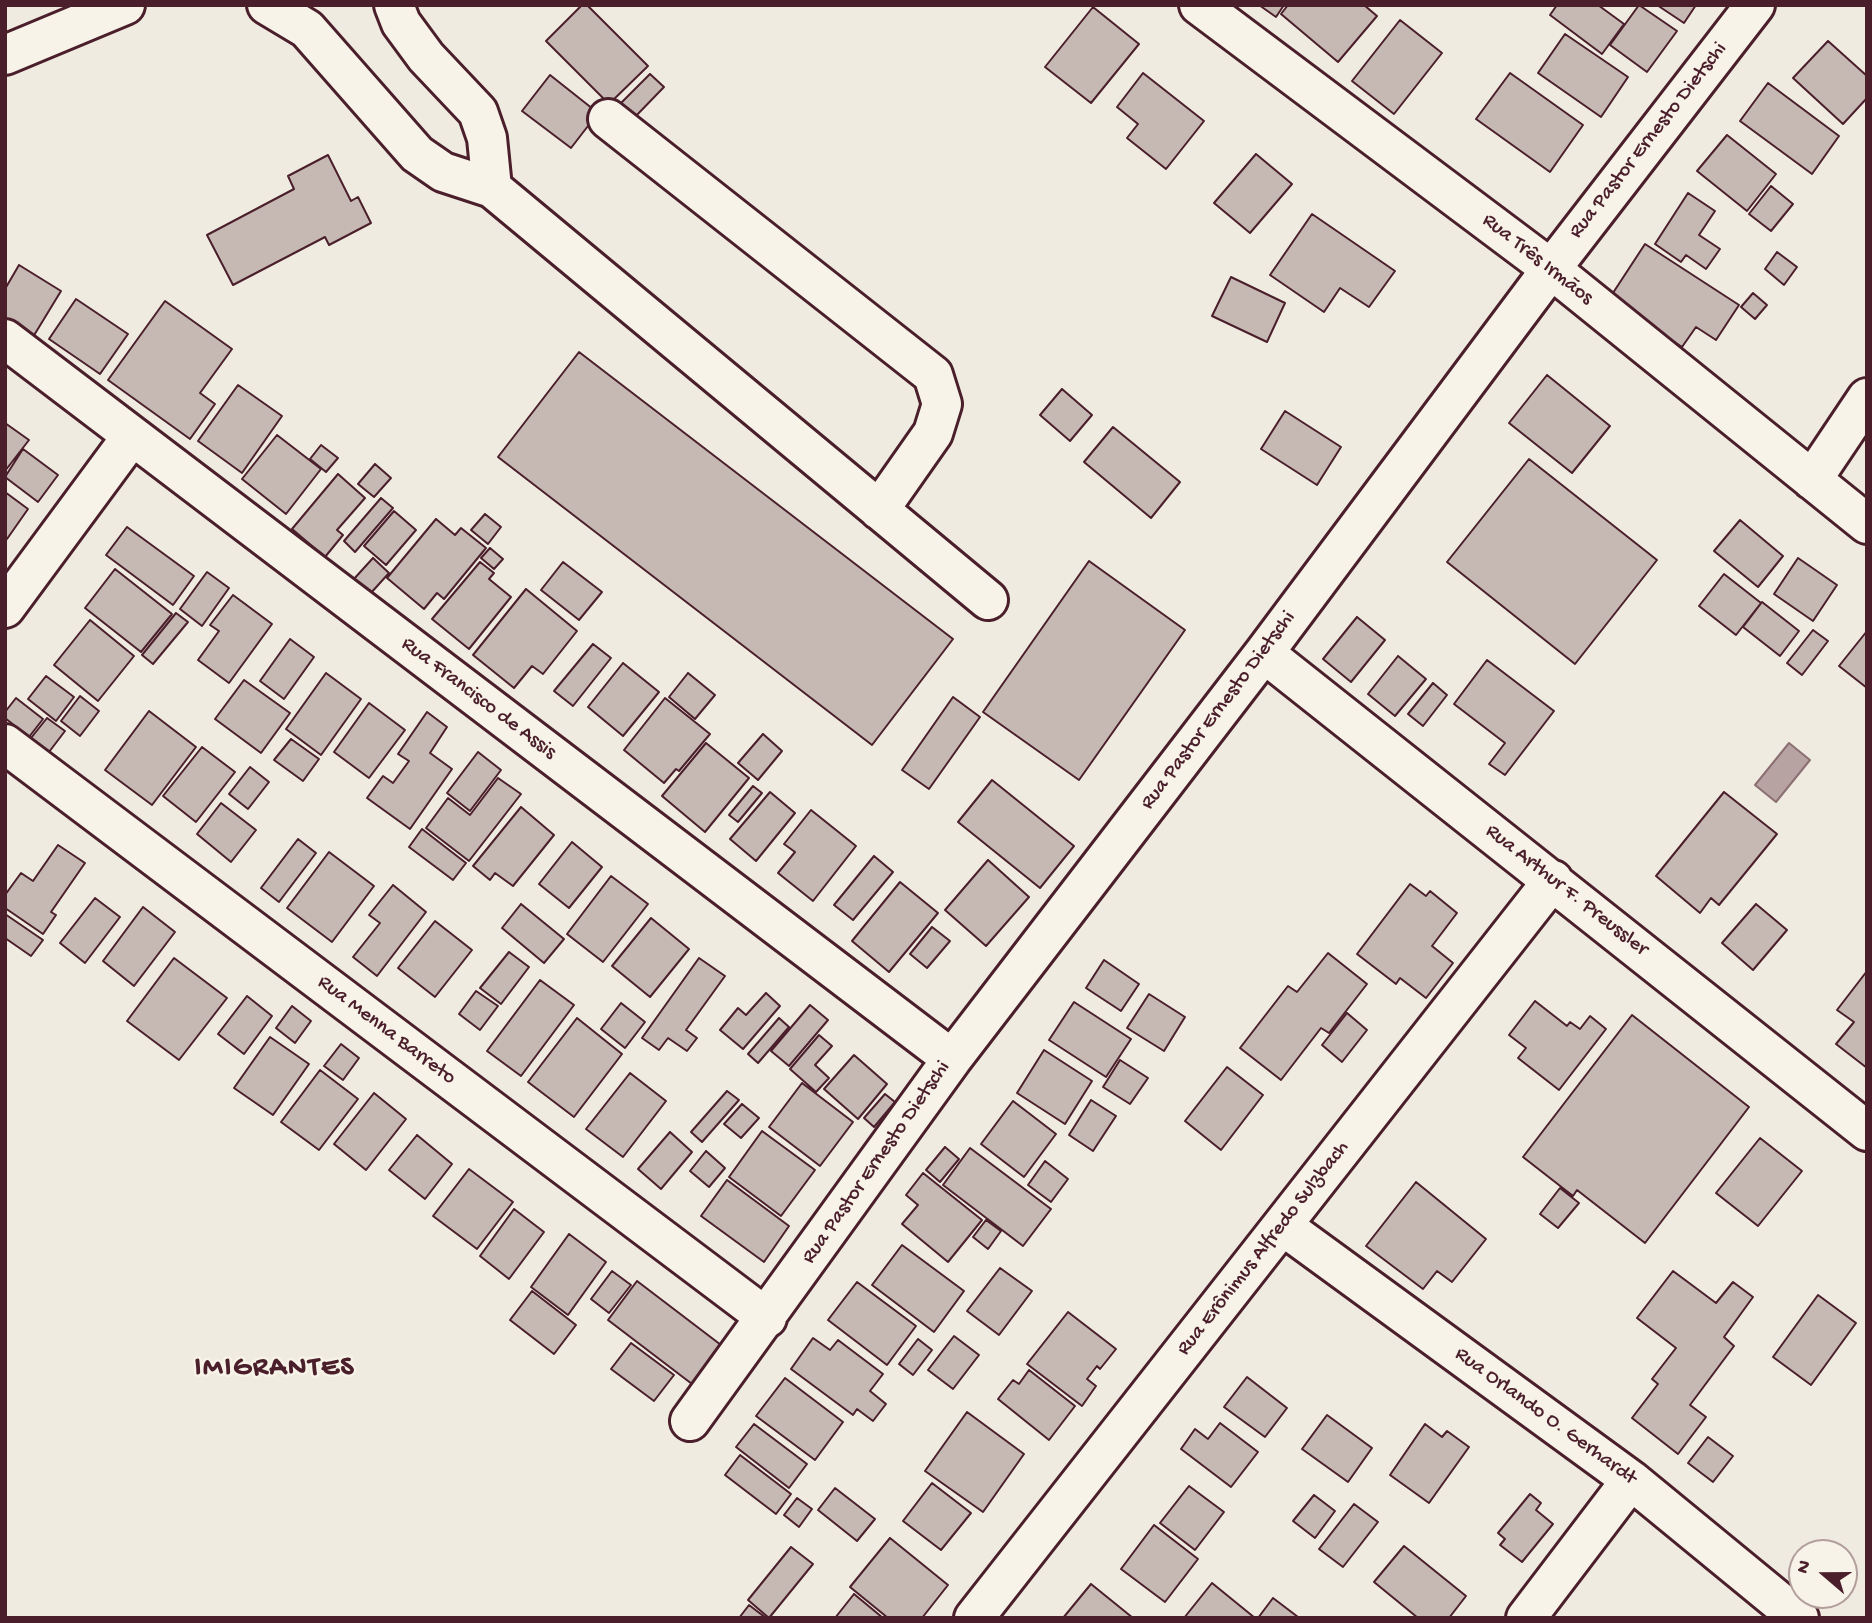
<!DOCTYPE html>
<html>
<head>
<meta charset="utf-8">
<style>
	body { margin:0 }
	#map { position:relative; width:1872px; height:1623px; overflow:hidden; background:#f0ebe0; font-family:"Gochi Hand",sans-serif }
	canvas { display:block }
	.frame { position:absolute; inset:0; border:7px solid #4a1f2b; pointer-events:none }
	.north { position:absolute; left:1788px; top:1539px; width:70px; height:70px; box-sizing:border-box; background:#f7f3e8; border:2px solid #b29e9c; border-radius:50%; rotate:290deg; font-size:19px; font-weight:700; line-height:28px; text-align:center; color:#4a1f2b }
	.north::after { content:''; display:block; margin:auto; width:24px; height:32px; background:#4a1f2b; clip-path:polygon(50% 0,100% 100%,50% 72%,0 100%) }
</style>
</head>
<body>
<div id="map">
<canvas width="1872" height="1623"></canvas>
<div class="frame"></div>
<div class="north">N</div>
</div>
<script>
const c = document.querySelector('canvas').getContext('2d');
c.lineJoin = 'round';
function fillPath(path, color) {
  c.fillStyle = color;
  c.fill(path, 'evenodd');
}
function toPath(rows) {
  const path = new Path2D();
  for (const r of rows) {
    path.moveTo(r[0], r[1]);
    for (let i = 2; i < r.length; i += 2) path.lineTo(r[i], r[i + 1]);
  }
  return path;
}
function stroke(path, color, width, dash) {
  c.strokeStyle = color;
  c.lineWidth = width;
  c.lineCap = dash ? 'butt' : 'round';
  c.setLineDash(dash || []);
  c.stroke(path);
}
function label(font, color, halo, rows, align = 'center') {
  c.font = font + ' "Gochi Hand",sans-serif';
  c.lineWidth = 5;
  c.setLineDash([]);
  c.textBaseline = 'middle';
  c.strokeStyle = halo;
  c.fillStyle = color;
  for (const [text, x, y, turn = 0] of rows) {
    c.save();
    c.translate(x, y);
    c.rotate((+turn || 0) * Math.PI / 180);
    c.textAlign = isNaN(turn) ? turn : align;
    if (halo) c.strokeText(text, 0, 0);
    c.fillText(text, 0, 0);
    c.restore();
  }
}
const water = toPath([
	[1789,743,1810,760,1776,802,1755,785,1789,743]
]);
fillPath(water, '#b7a4a2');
stroke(water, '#8b6f72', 2);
const building = toPath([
	[582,5,587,5,648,66,609,104,546,41,582,5],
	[1259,5,1284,5,1276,17,1259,5],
	[1288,5,1364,5,1377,16,1338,62,1281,14,1288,5],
	[1557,5,1598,5,1624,24,1602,54,1550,15,1557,5],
	[1639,5,1677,31,1647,72,1610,45,1639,5],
	[1657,5,1696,5,1684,23,1657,5],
	[1093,7,1139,44,1091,103,1045,67,1093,7],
	[1400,20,1442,53,1394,114,1352,81,1400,20],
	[1565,34,1628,77,1601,117,1538,73,1565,34],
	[1828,41,1867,76,1867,98,1843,124,1793,78,1828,41],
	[1143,73,1204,121,1166,169,1127,138,1138,124,1117,107,1143,73],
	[1510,73,1583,125,1550,172,1476,119,1510,73],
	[650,74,664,87,632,120,618,106,650,74],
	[550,75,598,113,571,148,522,111,550,75],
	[1768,83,1839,136,1812,174,1740,121,1768,83],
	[1727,135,1776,174,1747,211,1697,171,1727,135],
	[1256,154,1292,184,1250,233,1214,203,1256,154],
	[328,155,351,201,358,197,371,223,329,245,325,237,233,285,207,235,294,189,288,176,328,155],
	[1771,186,1793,204,1771,231,1749,214,1771,186],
	[1688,193,1715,211,1699,235,1720,249,1706,269,1686,255,1681,262,1655,244,1688,193],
	[1312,214,1395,271,1369,307,1340,288,1324,312,1270,275,1312,214],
	[1645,244,1739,305,1716,340,1696,327,1682,347,1609,299,1645,244],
	[1777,252,1797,267,1784,285,1765,269,1777,252],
	[19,265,61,291,33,337,5,319,5,289,19,265],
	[1231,277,1285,303,1267,342,1212,316,1231,277],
	[1753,293,1767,305,1755,319,1741,307,1753,293],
	[76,299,128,334,100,374,49,339,76,299],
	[165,301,232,349,200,393,215,404,190,439,108,380,165,301],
	[579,352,953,639,872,745,498,457,579,352],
	[1547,375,1610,426,1572,473,1509,423,1547,375],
	[238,385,282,416,242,473,198,441,238,385],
	[1062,389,1092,415,1070,441,1040,415,1062,389],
	[1285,411,1341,447,1317,485,1261,449,1285,411],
	[5,423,29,440,5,471,5,423],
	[1113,427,1180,482,1151,518,1084,462,1113,427],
	[277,435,321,469,286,514,242,479,277,435],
	[321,445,338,458,326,472,310,459,321,445],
	[23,449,58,475,38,502,5,477,23,449],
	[1529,459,1657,560,1575,664,1447,562,1529,459],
	[375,464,391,478,374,497,358,484,375,464],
	[338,474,365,498,337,530,343,535,325,557,292,529,338,474],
	[5,492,28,509,7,539,5,538,5,492],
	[381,498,393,508,355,552,344,541,381,498],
	[394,511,416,530,386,565,364,546,394,511],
	[485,514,501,527,488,544,471,530,485,514],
	[436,519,455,535,461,528,486,548,444,599,437,593,424,609,387,578,436,519],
	[1740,520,1783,556,1758,587,1714,551,1740,520],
	[127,527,194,576,173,605,106,555,127,527],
	[490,548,503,559,494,569,481,558,490,548],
	[373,558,389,573,370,594,353,580,373,558],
	[1798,558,1837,585,1813,621,1774,594,1798,558],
	[1089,561,1185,630,1079,780,983,712,1089,561],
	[480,562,494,573,489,579,511,597,469,649,432,619,480,562],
	[563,562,602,592,579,620,541,590,563,562],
	[115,569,172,614,141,652,85,608,115,569],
	[207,572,229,588,202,626,180,609,207,572],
	[1724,574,1761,603,1736,635,1699,606,1724,574],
	[526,589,577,631,543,674,532,666,514,688,473,655,526,589],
	[233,595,272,624,229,683,198,660,219,631,210,625,233,595],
	[1762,602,1799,631,1780,656,1743,627,1762,602],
	[176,613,188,622,153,664,142,655,176,613],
	[1357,617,1385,640,1351,682,1323,659,1357,617],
	[90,620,134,656,98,701,54,665,90,620],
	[1813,630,1828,641,1802,675,1787,663,1813,630],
	[1867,631,1867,688,1839,666,1867,631],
	[290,639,314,657,284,699,260,681,290,639],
	[593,644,611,658,573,706,554,691,593,644],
	[1398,656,1426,679,1395,716,1368,694,1398,656],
	[1487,660,1554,711,1505,775,1489,764,1505,743,1454,704,1487,660],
	[623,663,659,692,623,736,588,707,623,663],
	[326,673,361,699,321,755,286,729,326,673],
	[688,673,715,695,695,719,669,697,688,673],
	[46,676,74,697,56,721,28,699,46,676],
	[244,680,290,713,261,753,215,719,244,680],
	[1433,683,1447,695,1423,726,1408,714,1433,683],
	[80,696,99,711,80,736,61,721,80,696],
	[953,697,980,717,929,789,902,770,953,697],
	[16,698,43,719,29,737,5,718,5,712,16,698],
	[665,698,710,734,679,771,676,769,664,783,624,750,665,698],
	[369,703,405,730,369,778,334,752,369,703],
	[149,711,196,747,152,805,105,770,149,711],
	[427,712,447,727,430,753,452,769,410,829,367,798,383,776,393,783,409,761,398,754,427,712],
	[47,718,65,731,49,752,31,738,47,718],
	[763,734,782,751,758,780,738,763,763,734],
	[291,739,319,759,303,781,274,760,291,739],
	[706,743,749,778,705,832,662,796,706,743],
	[202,747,235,772,196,822,163,796,202,747],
	[478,752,501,770,470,811,447,793,478,752],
	[250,767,269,782,248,809,229,794,250,767],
	[498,778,521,794,469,861,426,828,448,798,470,815,498,778],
	[992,780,1074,846,1040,888,958,822,992,780],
	[753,786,762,793,738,822,729,815,753,786],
	[770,792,795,813,756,861,730,839,770,792],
	[1724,792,1777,834,1719,905,1711,898,1700,913,1656,876,1724,792],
	[221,803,256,830,231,862,197,834,221,803],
	[521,807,554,835,513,886,495,873,490,880,473,866,521,807],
	[811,810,856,846,813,901,778,873,795,852,784,844,811,810],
	[422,829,466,863,453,880,409,847,422,829],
	[298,839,316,853,279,902,261,888,298,839],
	[572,842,602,867,569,908,539,884,572,842],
	[58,845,85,863,51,912,56,915,43,934,5,908,5,895,21,873,33,881,58,845],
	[329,852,374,886,332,942,287,908,329,852],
	[874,856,893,872,853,920,834,905,874,856],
	[988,860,1029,897,986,946,945,910,988,860],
	[611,876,648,904,603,962,567,934,611,876],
	[900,882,938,913,889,972,852,941,900,882],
	[1410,884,1426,896,1430,891,1457,913,1432,946,1453,963,1426,998,1400,978,1396,984,1357,954,1410,884],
	[393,885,426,912,377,976,353,957,380,923,369,915,393,885],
	[95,898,120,917,85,963,60,943,95,898],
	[521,904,564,939,544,963,502,928,521,904],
	[1756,904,1787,930,1753,970,1722,943,1756,904],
	[143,907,175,932,134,986,103,961,143,907],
	[5,914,43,940,31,956,5,938,5,914],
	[651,918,689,949,650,997,612,966,651,918],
	[435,921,472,950,435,997,398,968,435,921],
	[932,927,950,941,927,968,910,954,932,927],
	[509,952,529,967,501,1004,480,988,509,952],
	[1328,953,1367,984,1329,1033,1321,1028,1281,1080,1240,1048,1288,986,1297,992,1328,953],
	[174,958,227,998,179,1060,127,1021,174,958],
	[699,958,725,976,686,1030,697,1038,687,1051,668,1038,659,1050,642,1038,699,958],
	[1104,960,1139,984,1121,1011,1086,988,1104,960],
	[1867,971,1867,1068,1836,1044,1854,1022,1837,1010,1867,971],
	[540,980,574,1005,521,1076,487,1051,540,980],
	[476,991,498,1006,480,1030,459,1014,476,991],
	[766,993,780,1006,743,1049,720,1030,738,1008,746,1015,766,993],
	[1149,994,1185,1017,1164,1051,1127,1028,1149,994],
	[247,996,272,1016,244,1054,218,1034,247,996],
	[1535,1001,1567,1026,1570,1022,1580,1029,1590,1016,1606,1029,1559,1090,1518,1058,1526,1048,1509,1035,1535,1001],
	[1074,1002,1131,1039,1106,1077,1049,1040,1074,1002],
	[621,1003,645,1022,625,1048,601,1029,621,1003],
	[810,1005,828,1020,789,1066,771,1051,810,1005],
	[292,1006,311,1021,295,1043,276,1028,292,1006],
	[1347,1013,1367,1030,1342,1062,1322,1045,1347,1013],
	[1632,1015,1749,1107,1645,1243,1577,1190,1573,1196,1523,1157,1632,1015],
	[577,1018,622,1054,574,1117,528,1082,577,1018],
	[779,1018,789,1027,758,1063,748,1054,779,1018],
	[819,1035,832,1046,815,1065,829,1078,816,1092,790,1069,819,1035],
	[270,1037,309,1064,273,1115,234,1088,270,1037],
	[341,1044,359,1058,343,1080,324,1066,341,1044],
	[1044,1050,1092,1081,1065,1124,1017,1093,1044,1050],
	[854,1055,887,1084,858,1119,824,1089,854,1055],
	[1120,1060,1148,1078,1130,1104,1103,1087,1120,1060],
	[1227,1067,1263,1095,1221,1150,1185,1121,1227,1067],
	[320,1070,358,1099,319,1150,281,1122,320,1070],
	[630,1073,666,1101,623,1157,586,1129,630,1073],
	[802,1083,853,1122,820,1166,769,1127,802,1083],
	[727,1091,739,1100,702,1142,691,1132,727,1091],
	[374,1093,406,1119,366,1170,334,1144,374,1093],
	[885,1094,895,1102,874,1127,864,1118,885,1094],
	[1091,1100,1116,1116,1093,1151,1069,1135,1091,1100],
	[1013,1101,1056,1134,1024,1177,981,1144,1013,1101],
	[742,1104,759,1118,741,1138,724,1124,742,1104],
	[762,1131,815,1170,781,1216,729,1177,762,1131],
	[670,1132,692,1152,661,1189,638,1169,670,1132],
	[417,1135,452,1164,425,1199,389,1170,417,1135],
	[1760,1138,1802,1171,1758,1226,1716,1193,1760,1138],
	[945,1147,959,1159,940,1182,926,1170,945,1147],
	[970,1148,1051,1209,1023,1246,943,1185,970,1148],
	[706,1151,725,1168,709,1187,690,1171,706,1151],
	[1045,1161,1068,1179,1051,1202,1028,1185,1045,1161],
	[469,1169,513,1202,477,1249,433,1216,469,1169],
	[923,1173,982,1220,948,1262,902,1224,918,1205,906,1195,923,1173],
	[727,1180,789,1226,764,1262,701,1216,727,1180],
	[1416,1182,1486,1239,1452,1282,1437,1271,1423,1289,1366,1246,1416,1182],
	[1560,1188,1579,1203,1558,1228,1540,1214,1560,1188],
	[514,1209,544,1232,509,1279,480,1256,514,1209],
	[986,1220,1001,1231,988,1249,973,1237,986,1220],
	[569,1234,606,1262,568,1315,531,1287,569,1234],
	[902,1245,964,1291,934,1332,872,1285,902,1245],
	[1000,1268,1032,1291,999,1335,967,1311,1000,1268],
	[612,1271,631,1285,609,1313,591,1299,612,1271],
	[1673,1271,1716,1303,1733,1282,1753,1297,1724,1337,1734,1346,1690,1405,1706,1417,1678,1454,1632,1418,1658,1384,1652,1379,1676,1348,1637,1318,1673,1271],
	[637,1281,721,1345,692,1384,608,1320,637,1281],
	[857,1282,916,1326,887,1365,828,1320,857,1282],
	[532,1291,576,1325,554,1354,510,1320,532,1291],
	[1818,1295,1856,1323,1811,1385,1773,1357,1818,1295],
	[1068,1312,1116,1349,1100,1369,1097,1366,1087,1379,1096,1386,1082,1406,1027,1364,1068,1312],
	[954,1336,979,1355,953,1389,928,1370,954,1336],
	[813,1338,830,1350,838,1340,883,1374,870,1391,886,1404,873,1421,857,1409,853,1415,791,1369,813,1338],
	[918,1339,932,1350,913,1375,899,1364,918,1339],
	[631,1343,674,1375,654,1401,611,1369,631,1343],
	[1029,1370,1075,1406,1049,1440,998,1399,1013,1380,1019,1384,1029,1370],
	[1247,1377,1287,1408,1265,1437,1224,1407,1247,1377],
	[785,1378,843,1422,815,1460,756,1416,785,1378],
	[967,1412,1024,1454,983,1512,925,1471,967,1412],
	[1327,1415,1372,1448,1348,1482,1302,1449,1327,1415],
	[1220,1423,1258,1452,1231,1487,1181,1449,1195,1429,1208,1439,1220,1423],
	[754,1424,807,1464,789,1488,736,1447,754,1424],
	[1425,1424,1442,1437,1447,1431,1469,1447,1429,1503,1390,1475,1425,1424],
	[1708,1437,1733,1456,1713,1482,1688,1463,1708,1437],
	[740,1455,791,1494,776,1514,725,1475,740,1455],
	[932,1483,971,1513,941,1550,903,1521,932,1483],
	[1189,1486,1224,1512,1195,1550,1160,1523,1189,1486],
	[835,1488,875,1519,857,1541,818,1510,835,1488],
	[1530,1494,1541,1503,1536,1510,1553,1524,1522,1562,1500,1545,1505,1539,1498,1533,1530,1494],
	[1314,1495,1335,1511,1315,1538,1293,1521,1314,1495],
	[797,1498,812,1509,799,1527,784,1515,797,1498],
	[1354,1504,1378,1522,1343,1567,1319,1549,1354,1504],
	[1154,1525,1198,1559,1165,1602,1121,1569,1154,1525],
	[890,1538,948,1585,922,1618,888,1618,850,1587,890,1538],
	[1404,1546,1466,1596,1449,1618,1418,1618,1374,1582,1404,1546],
	[791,1547,813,1564,769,1618,748,1600,791,1547],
	[1212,1583,1255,1618,1184,1618,1212,1583],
	[1091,1584,1133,1618,1063,1618,1091,1584],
	[854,1594,883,1618,835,1618,854,1594],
	[1273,1598,1298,1617,1297,1618,1258,1618,1273,1598],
	[749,1605,766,1618,739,1618,749,1605]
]);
fillPath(building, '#c6b8b3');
stroke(building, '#4a1f2b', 2);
const minor = toPath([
	[267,5,307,29,417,154,443,172,492,188,988,600],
	[394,5,401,23,426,57,478,112,487,138,492,188],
	[1199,5,1551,269,1867,524],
	[608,119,933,375,942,404,933,433,879,510],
	[5,339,952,1059],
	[1812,480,1867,398],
	[5,608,132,436],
	[1264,653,1867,1131],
	[5,744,767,1318],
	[1283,1226,1631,1480,1799,1618],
	[690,1421,952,1059,1264,653,1551,269,1755,5],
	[974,1618,1553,880],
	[1526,1618,1631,1480]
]);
const highway = toPath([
	[5,55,125,5]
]);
stroke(minor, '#4a1f2b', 44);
stroke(highway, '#4a1f2b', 44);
stroke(minor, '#f7f3e8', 38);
stroke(highway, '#f7f3e8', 38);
label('21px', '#4a1f2b', '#f7f3e8', [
	["Rua Pastor Ernesto Dietschi",1649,141,-52],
	["Rua Três Irmãos",1537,260,38],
	["Rua Francisco de Assis",478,699,37],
	["Rua Pastor Ernesto Dietschi",1219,711,-53],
	["Rua Arthur F. Preussler",1566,891,38],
	["Rua Menna Barreto",386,1031,37],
	["Rua Pastor Ernesto Dietschi",877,1163,-55],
	["Rua Erônimus Alfredo Sulzbach",1264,1249,-52],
	["Rua Orlando O. Gerhardt",1545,1417,36]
]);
c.letterSpacing = '2px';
label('bold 28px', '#4a1f2b', '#f7f3e8', [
	["IMIGRANTES",275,1370]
]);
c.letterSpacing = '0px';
</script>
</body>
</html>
